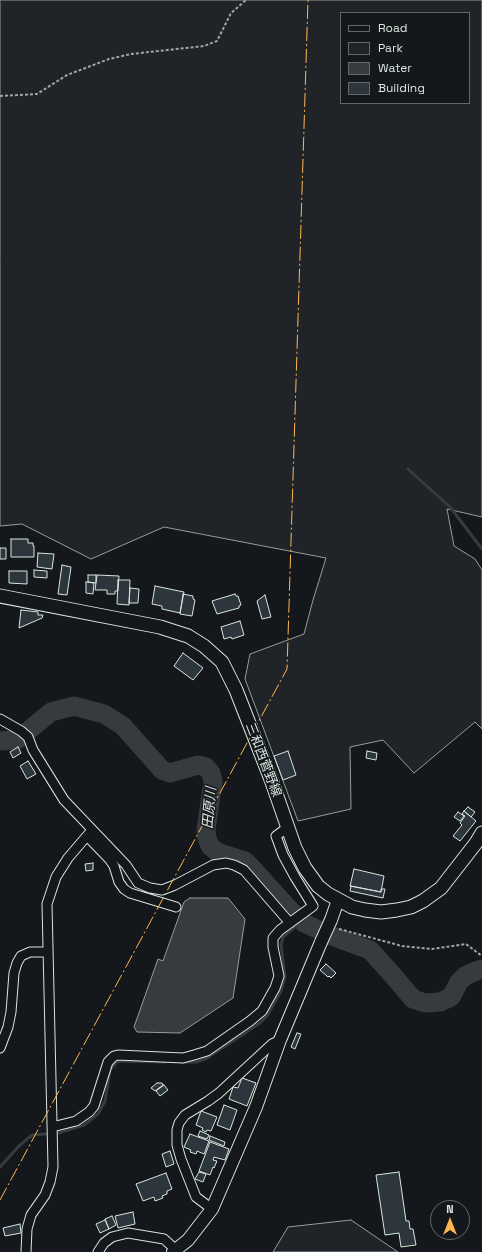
<!DOCTYPE html>
<html>
<head>
<meta charset="utf-8">
<style>
	body { margin:0 }
	#map { position:relative; width:482px; height:1252px; overflow:hidden; background:#14181c; font-family:"Space Grotesk",sans-serif }
	canvas { display:block }
	.legend { position:absolute; left:340px; top:12px; width:130px; height:92px; box-sizing:border-box; background:#14181c; border:1px solid #626a69; margin:0; padding:5px 7px; list-style:none; font-size:12px; color:#d8e6dc }
	.legend li { display:flex; align-items:center; gap:8px; height:20px }
	.legend b { width:20px; border:1px solid #626a69 }
	.north { position:absolute; left:430px; top:1200px; width:40px; height:40px; box-sizing:border-box; background:#14181c; border:1px solid #626a69; border-radius:50%; rotate:0deg; font-size:11px; font-weight:700; line-height:16px; text-align:center; color:#d8e6dc }
	.north::after { content:''; display:block; margin:auto; width:14px; height:18px; background:#ffb74d; clip-path:polygon(50% 0,100% 100%,50% 72%,0 100%) }
</style>
</head>
<body>
<div id="map">
<canvas width="482" height="1252"></canvas>
<ul class="legend">
<li><b style="height:5px;background:#14181c"></b>Road</li>
<li><b style="height:11px;background:#202428"></b>Park</li>
<li><b style="height:11px;background:#363b3e"></b>Water</li>
<li><b style="height:11px;background:#2c363c"></b>Building</li>
</ul>
<div class="north">N</div>
</div>
<script>
const c = document.querySelector('canvas').getContext('2d');
c.lineJoin = 'round';
function fillPath(path, color) {
  c.fillStyle = color;
  c.fill(path, 'evenodd');
}
function toPath(rows) {
  const path = new Path2D();
  for (const r of rows) {
    path.moveTo(r[0], r[1]);
    for (let i = 2; i < r.length; i += 2) path.lineTo(r[i], r[i + 1]);
  }
  return path;
}
function stroke(path, color, width, dash) {
  c.strokeStyle = color;
  c.lineWidth = width;
  c.lineCap = dash ? 'butt' : 'round';
  c.setLineDash(dash || []);
  c.stroke(path);
}
function label(font, color, halo, rows, align = 'center') {
  c.font = font + ' "Space Grotesk","Noto Sans JP",sans-serif';
  c.lineWidth = 3;
  c.setLineDash([]);
  c.textBaseline = 'middle';
  c.strokeStyle = halo;
  c.fillStyle = color;
  for (const [text, x, y, turn = 0] of rows) {
    c.save();
    c.translate(x, y);
    c.rotate((+turn || 0) * Math.PI / 180);
    c.textAlign = isNaN(turn) ? turn : align;
    if (halo) c.strokeText(text, 0, 0);
    c.fillText(text, 0, 0);
    c.restore();
  }
}
const green = toPath([
	[0,0,482,0,482,517,447,509,454,546,475,559,482,570,482,729,475,722,414,773,383,740,350,747,351,809,298,821,245,679,250,654,304,634,313,600,326,558,164,527,91,559,22,524,0,526,0,0],
	[341,13,469,13,469,103,341,103,341,13],
	[351,1220,398,1252,273,1252,288,1227,351,1220]
]);
fillPath(green, '#202428');
stroke(green, '#939e99', 1);
const water = toPath([
	[190,898,228,898,245,919,233,998,180,1033,137,1032,134,1027,158,959,163,961,184,902,190,898]
]);
fillPath(water, '#363b3e');
stroke(water, '#939e99', 1);
stroke(toPath([
	[408,469,450,507,482,549],
	[181,1062,197,1062,207,1058,260,1023,267,1016,281,991,285,977,281,945,283,937,302,921],
	[0,1167,19,1146,32,1135,58,1133,84,1125,98,1114,105,1101,110,1070,117,1062,121,1061,165,1062]
]), '#363b3e', 3);
stroke(toPath([
	[0,741,17,740,51,712,74,706,104,714,123,726,162,770,170,773,198,765,206,767,211,773,213,781,206,830,207,838,210,846,217,852,245,861,253,869,291,911,304,923,332,936,370,950,390,972,413,999,425,1003,440,1002,451,997,459,982,465,976,476,971,482,969]
]), '#363b3e', 19);
const building = toPath([
	[11,539,28,539,28,543,33,543,33,546,34,546,34,557,11,557,11,539],
	[0,548,6,548,6,559,0,559,0,548],
	[38,553,54,554,52,569,37,567,38,553],
	[62,565,71,567,67,595,58,594,62,565],
	[34,570,47,571,47,578,34,577,34,570],
	[9,571,27,571,27,584,9,583,9,571],
	[88,575,96,575,96,583,88,582,88,575],
	[97,575,119,576,118,591,115,591,115,594,107,594,107,590,95,590,97,575],
	[118,580,130,580,129,605,117,604,118,580],
	[86,582,94,583,93,594,86,593,86,582],
	[155,586,184,592,180,613,162,609,162,606,152,604,155,586],
	[130,588,139,589,138,603,129,603,130,588],
	[183,594,193,596,193,599,195,600,192,616,180,614,183,594],
	[235,594,236,596,238,596,241,605,239,606,239,608,217,614,212,601,235,594],
	[265,595,271,617,262,619,257,601,265,595],
	[21,610,38,612,38,615,43,615,42,618,19,628,21,610],
	[240,621,244,635,232,639,231,637,224,639,221,627,240,621],
	[183,653,203,668,193,680,174,666,183,653],
	[18,747,21,753,13,758,10,752,18,747],
	[288,751,296,775,283,780,274,756,288,751],
	[367,751,377,753,376,760,366,758,367,751],
	[28,761,36,774,27,779,20,766,28,761],
	[468,807,475,812,471,817,464,811,468,807],
	[464,811,476,821,460,841,453,836,462,825,460,823,465,816,462,814,464,811],
	[458,812,464,816,460,821,454,817,458,812],
	[93,863,93,870,86,871,85,864,93,863],
	[354,869,384,876,381,892,350,886,354,869],
	[351,886,381,892,381,889,385,889,383,898,350,891,351,886],
	[326,964,336,973,331,978,329,976,328,977,320,970,326,964],
	[297,1033,301,1034,295,1049,291,1047,297,1033],
	[242,1078,256,1083,247,1106,229,1099,233,1087,238,1088,242,1078],
	[157,1083,162,1083,163,1085,155,1091,151,1088,157,1083],
	[164,1085,168,1090,160,1096,156,1091,164,1085],
	[224,1105,237,1110,230,1130,217,1125,224,1105],
	[201,1111,217,1117,211,1131,207,1130,206,1132,202,1130,203,1128,196,1125,201,1111],
	[200,1131,209,1135,207,1139,198,1136,200,1131],
	[190,1134,209,1141,204,1154,197,1151,196,1154,190,1152,191,1150,184,1147,190,1134],
	[210,1136,225,1142,224,1146,209,1140,210,1136],
	[210,1142,229,1149,225,1160,214,1157,213,1160,217,1161,214,1168,213,1167,210,1175,199,1171,210,1142],
	[170,1151,174,1164,166,1167,162,1154,170,1151],
	[199,1172,206,1174,203,1182,195,1179,199,1172],
	[399,1172,406,1221,409,1221,410,1229,413,1229,416,1245,401,1247,399,1233,385,1235,376,1175,399,1172],
	[166,1173,172,1189,167,1191,167,1194,162,1196,163,1198,155,1201,154,1197,143,1201,136,1184,166,1173],
	[133,1212,135,1224,118,1228,115,1216,133,1212],
	[112,1216,116,1225,109,1229,105,1219,112,1216],
	[105,1220,109,1229,100,1233,96,1224,105,1220],
	[20,1224,21,1233,5,1236,3,1228,20,1224]
]);
fillPath(building, '#2c363c');
stroke(building, '#d8e6dc', 1);
const minor = toPath([
	[0,719,21,731,28,737,33,750,64,800,126,865,138,883,150,888,162,890,175,885,213,865,226,863,234,865,244,870,290,923],
	[87,836,110,860,114,866,119,882,124,889,130,893,176,907],
	[0,1048,8,1027,11,1012,14,973,17,963,21,956,30,952,48,952],
	[52,1127,76,1121,89,1112,94,1106,108,1062,114,1056,118,1055,183,1058,194,1055,207,1051,250,1021,262,1011,275,988,279,976,273,947,273,938,280,930,313,906,295,877,283,855,276,836,288,827],
	[212,1209,196,1197,181,1159,177,1145,177,1130,179,1123,185,1115,208,1101,219,1093,272,1044,280,1040],
	[26,1252,27,1229,31,1215,45,1195,50,1182,53,1167,47,904,56,877,68,858,92,830],
	[98,1252,104,1243,112,1237,128,1233,164,1239,176,1250]
]);
const tertiary = toPath([
	[331,920,338,900],
	[173,1252,188,1240,212,1209,256,1107,280,1040,321,942]
]);
const secondary = toPath([
	[0,596,160,627,188,636,204,646,222,662,236,690,272,782,295,848,305,868,318,886,328,894,352,907,365,910,381,912,397,910,411,907,423,901,441,888,476,843,482,833]
]);
stroke(minor, '#d8e6dc', 11);
stroke(tertiary, '#d8e6dc', 14);
stroke(secondary, '#d8e6dc', 15);
stroke(toPath([
	[0,96,37,94,67,75,109,59,131,54,204,46,217,41,231,13,246,0],
	[339,929,402,946,432,949,466,944,482,956]
]), '#9da8a2', 2, [3, 2]);
stroke(minor, '#14181c', 9);
stroke(tertiary, '#14181c', 12);
stroke(secondary, '#14181c', 13);
const tertiaryBridge = toPath([
	[321,942,331,920]
]);
stroke(tertiaryBridge, '#d8e6dc', 14, []);
stroke(tertiaryBridge, '#14181c', 12);
stroke(toPath([
	[0,1200,287,669,308,0]
]), '#ffb74d', 1, [14, 3, 2, 3]);
label('13px', '#d8e6dc', '#14181c', [
	["三和西菅野線",263,760,69]
]);
label('italic 14px', '#d8e6dc', '#14181c', [
	["田原川",210,808,-85]
]);
</script>
</body>
</html>
